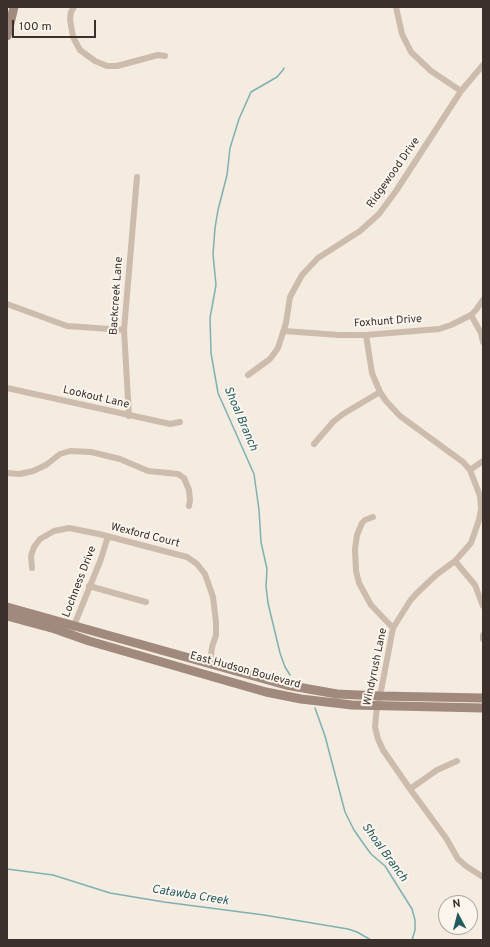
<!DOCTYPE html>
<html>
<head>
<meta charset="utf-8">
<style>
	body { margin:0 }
	#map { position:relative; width:490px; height:947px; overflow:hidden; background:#f4ebe1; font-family:Overpass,sans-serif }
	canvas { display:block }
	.frame { position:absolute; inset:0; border:8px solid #3b302b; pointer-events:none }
	.north { position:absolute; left:438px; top:895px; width:40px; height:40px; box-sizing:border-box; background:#fbf5ee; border:1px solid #aea6a0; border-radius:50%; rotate:353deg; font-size:11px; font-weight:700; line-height:16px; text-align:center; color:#3b302b }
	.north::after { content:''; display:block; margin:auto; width:14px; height:18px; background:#1f5a5e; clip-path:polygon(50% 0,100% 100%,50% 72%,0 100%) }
	.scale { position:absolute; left:12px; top:20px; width:84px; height:18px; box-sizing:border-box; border:2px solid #3b302b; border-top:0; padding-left:5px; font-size:12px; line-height:14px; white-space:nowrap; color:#3b302b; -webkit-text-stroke:3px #fbf5ee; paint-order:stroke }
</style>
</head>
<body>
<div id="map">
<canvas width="490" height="947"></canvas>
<div class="frame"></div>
<div class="north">N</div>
<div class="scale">100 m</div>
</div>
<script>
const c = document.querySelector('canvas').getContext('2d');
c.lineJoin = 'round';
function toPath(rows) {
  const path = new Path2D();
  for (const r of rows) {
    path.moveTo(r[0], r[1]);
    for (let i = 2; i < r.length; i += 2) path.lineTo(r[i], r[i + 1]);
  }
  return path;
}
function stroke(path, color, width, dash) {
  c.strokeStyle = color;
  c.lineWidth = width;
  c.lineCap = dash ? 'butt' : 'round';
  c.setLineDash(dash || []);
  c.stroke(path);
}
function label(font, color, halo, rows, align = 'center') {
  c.font = font + ' Overpass,sans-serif';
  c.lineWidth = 4;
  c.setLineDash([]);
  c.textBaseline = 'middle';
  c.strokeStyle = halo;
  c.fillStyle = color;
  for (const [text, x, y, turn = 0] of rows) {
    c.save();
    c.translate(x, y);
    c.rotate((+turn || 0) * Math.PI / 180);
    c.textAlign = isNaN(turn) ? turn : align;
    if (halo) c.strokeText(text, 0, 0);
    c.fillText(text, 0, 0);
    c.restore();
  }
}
stroke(toPath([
	[284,68,283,70,277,77,251,92,239,119,230,148,227,175,218,210,215,228,213,254,216,285,210,318,211,353,218,393,254,474,259,510,261,542,267,569,266,586,268,603,280,653,285,667,290,675],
	[315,708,325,736,345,812,354,830,363,843,371,854,385,866,412,909,415,920,415,930,412,940],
	[7,869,53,875,110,893,164,902,264,915,348,929,357,932,371,940]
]), '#7fb0b2', 1.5);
stroke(toPath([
	[74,7,71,12,70,19,73,37,80,50,95,61,107,66,117,66,158,55,165,56],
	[396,7,402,34,411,52,431,71,461,91],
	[7,304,67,326,124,330],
	[471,315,481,333,483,342],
	[284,331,339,335,366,335,439,329,451,325,471,315,476,310,483,300],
	[366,335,372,373,380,392,386,401,400,416,463,462,470,470,480,496,481,509,479,520,471,543,455,561,436,575,416,594,410,601,393,628,380,696,377,706,375,727,378,739,383,750,410,789,446,838,458,859,466,866,483,877],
	[248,375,270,359,278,348,286,323,290,297,302,275,318,258,360,231,379,214,396,191,461,91,483,65],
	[7,388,170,424,180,422],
	[129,416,124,330,137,177],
	[314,444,333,422,343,414,380,392],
	[470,470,483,461],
	[7,473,20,474,33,471,46,465,60,454,70,451,91,452,120,459,148,471,178,474,184,478,189,490,190,500,189,506],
	[373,517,365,520,362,523,357,535,355,549,356,571,359,583,371,605,393,628],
	[455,561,475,585,483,606],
	[32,568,31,556,34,547,40,539,54,531,69,528,99,534,187,557,197,564,205,574,213,597,216,622,216,635,212,647,210,665],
	[89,586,146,602],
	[73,628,101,559,108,536],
	[483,639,483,635],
	[410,789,437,770,457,761]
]), '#cdbbac', 6);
stroke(toPath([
	[7,36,14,7],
	[7,607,286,685,337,694,380,696,483,698],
	[7,616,55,629,89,641,224,680,266,692,301,699,352,705,483,708]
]), '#a18a7d', 9);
label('11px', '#3b302b', '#fbf5ee', [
	["Ridgewood Drive",394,173,-55],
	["Backcreek Lane",117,296,-86],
	["Foxhunt Drive",388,322,-4],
	["Lookout Lane",96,398,13],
	["Wexford Court",145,536,14],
	["Lochness Drive",80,582,-69],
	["Windyrush Lane",376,667,-78],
	["East Hudson Boulevard",245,671,15]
]);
label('italic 12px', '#1f5a5e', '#fbf5ee', [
	["Shoal Branch",240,419,67],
	["Shoal Branch",384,853,54],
	["Catawba Creek",190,896,9]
]);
</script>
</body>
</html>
